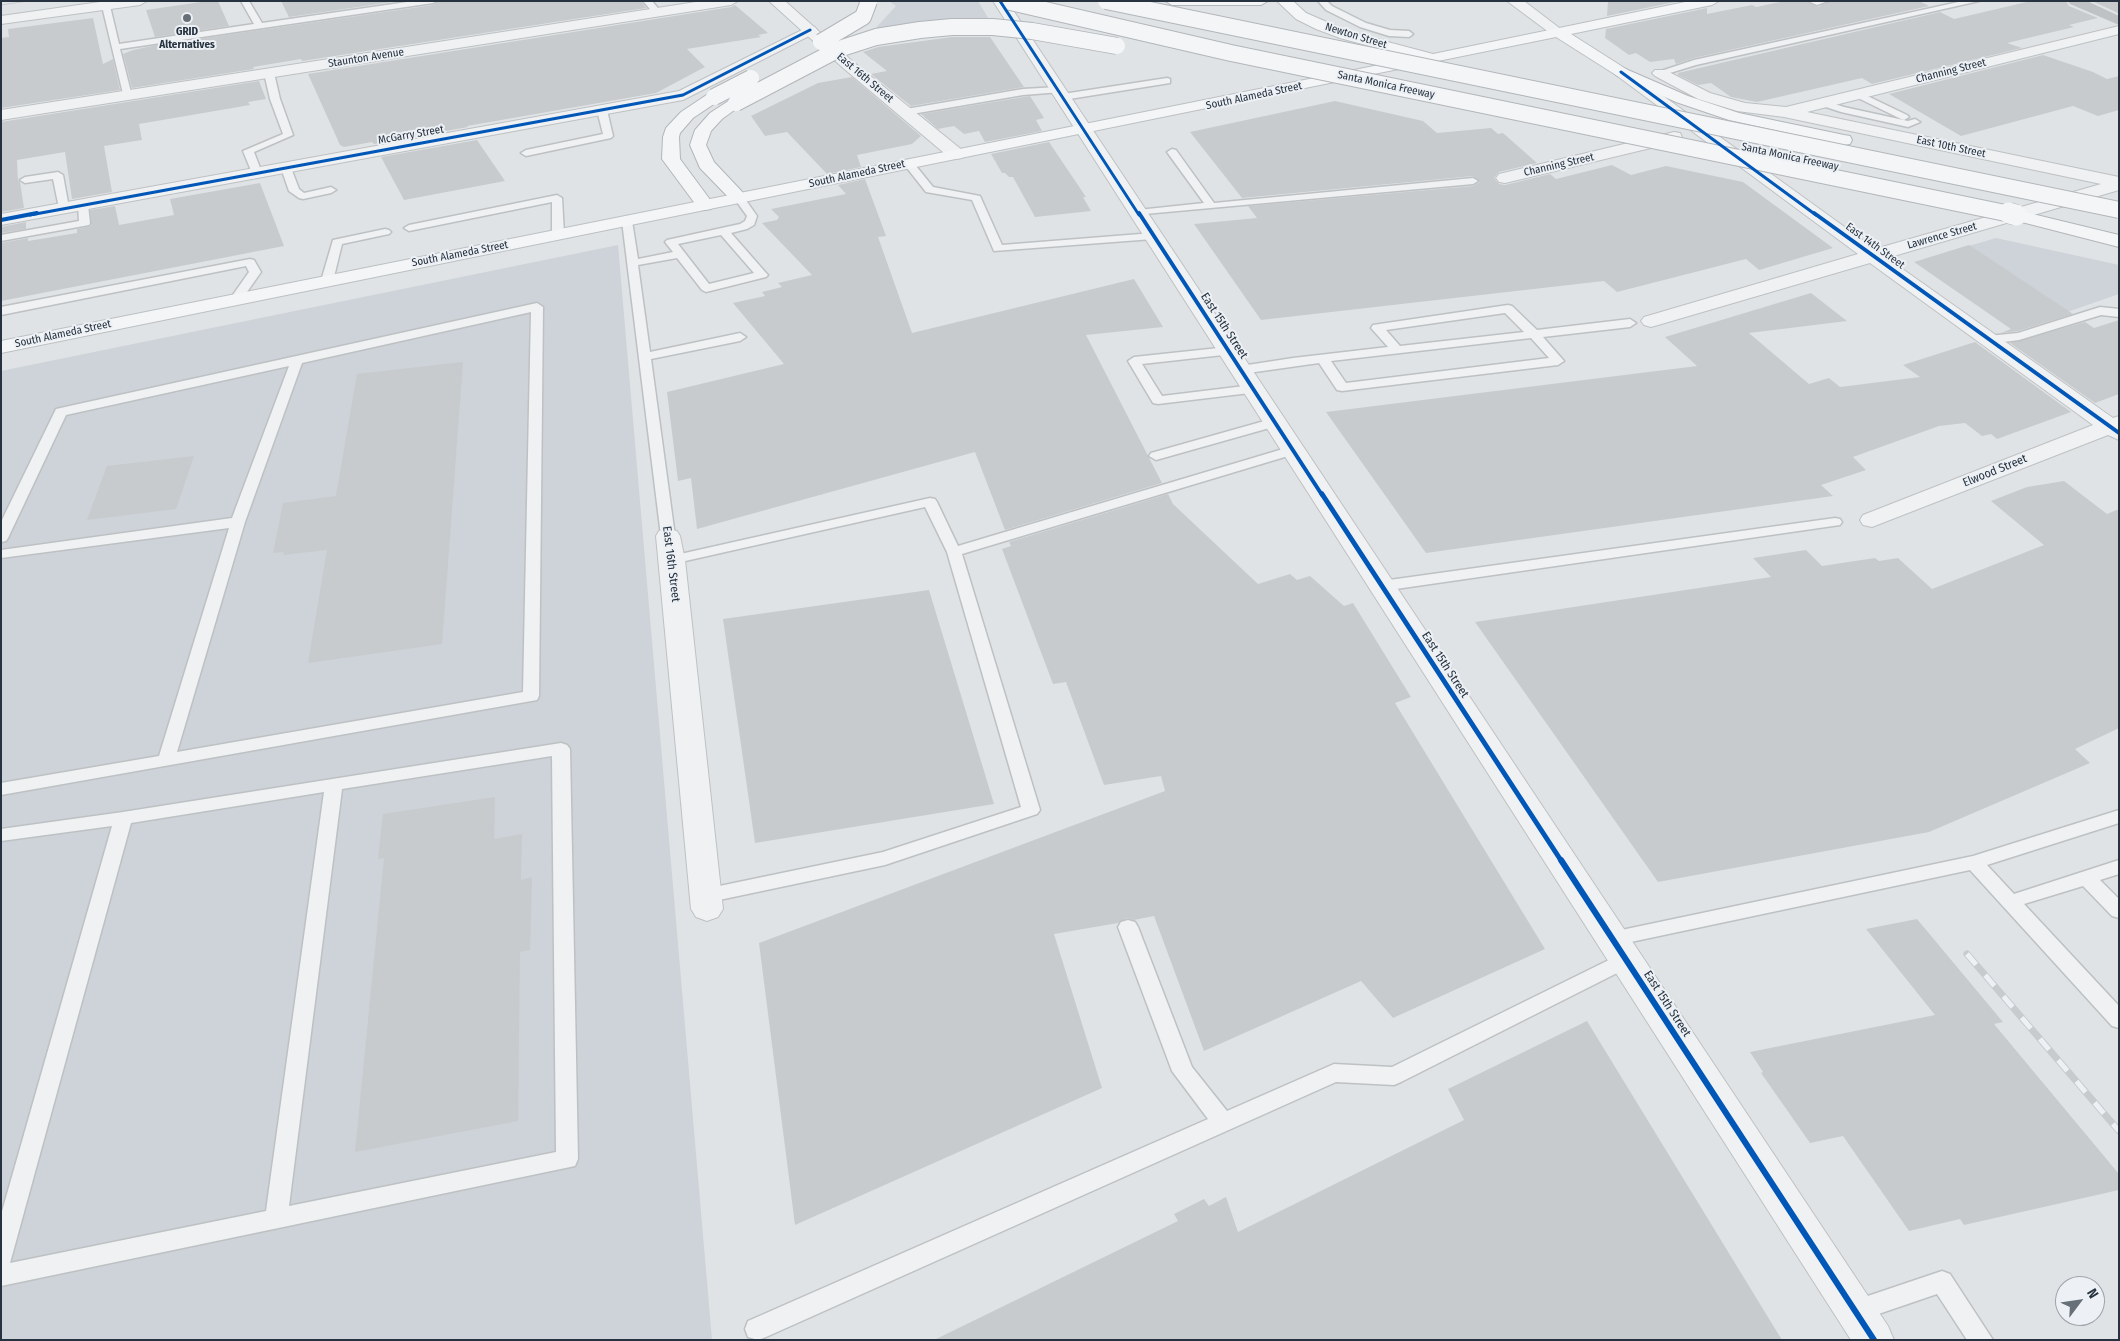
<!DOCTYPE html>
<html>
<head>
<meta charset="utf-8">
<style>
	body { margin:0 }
	#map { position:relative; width:2120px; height:1341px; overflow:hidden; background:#e0e3e5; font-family:"Fira Sans Condensed",sans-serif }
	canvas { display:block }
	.frame { position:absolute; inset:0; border:2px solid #26323f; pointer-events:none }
	.north { position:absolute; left:2055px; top:1276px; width:50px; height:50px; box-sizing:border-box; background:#edf1f5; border:1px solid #9da5ac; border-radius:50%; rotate:59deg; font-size:14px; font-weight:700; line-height:20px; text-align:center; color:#26323f }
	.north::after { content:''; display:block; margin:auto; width:18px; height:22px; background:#677079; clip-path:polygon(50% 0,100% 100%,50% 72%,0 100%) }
</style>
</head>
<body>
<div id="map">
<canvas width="2120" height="1341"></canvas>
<div class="frame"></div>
<div class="north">N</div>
</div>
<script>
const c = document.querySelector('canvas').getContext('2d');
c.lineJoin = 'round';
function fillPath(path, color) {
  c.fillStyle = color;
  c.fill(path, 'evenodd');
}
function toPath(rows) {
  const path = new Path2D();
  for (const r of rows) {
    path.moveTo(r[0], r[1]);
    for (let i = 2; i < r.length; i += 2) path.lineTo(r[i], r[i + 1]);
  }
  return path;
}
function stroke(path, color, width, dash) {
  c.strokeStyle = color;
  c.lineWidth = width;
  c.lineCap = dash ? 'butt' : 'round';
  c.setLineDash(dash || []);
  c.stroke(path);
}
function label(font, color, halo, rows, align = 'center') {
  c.font = font + ' "Fira Sans Condensed",sans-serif';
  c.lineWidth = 4;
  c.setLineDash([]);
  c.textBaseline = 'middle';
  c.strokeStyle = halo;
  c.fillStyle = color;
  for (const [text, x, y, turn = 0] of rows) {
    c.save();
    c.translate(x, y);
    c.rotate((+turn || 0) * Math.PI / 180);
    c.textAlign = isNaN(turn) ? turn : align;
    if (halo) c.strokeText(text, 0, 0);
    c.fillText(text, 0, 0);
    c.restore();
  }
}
fillPath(toPath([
	[889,1,978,1,990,21,874,30,896,6],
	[1996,238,2119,265,2119,294,2044,320,1942,254],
	[618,245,712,1340,1,1340,1,371]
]), '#cdd3d9');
fillPath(toPath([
	[208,1,218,1,229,26,155,37,146,10],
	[281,1,399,1,289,17],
	[439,1,641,1,646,8,302,61,301,59,253,67,254,69,132,88,123,54,133,50,157,45,433,5],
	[1608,1,1680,1,1607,16],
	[1785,1,1806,1,1818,7,1830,1,1919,1,1929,6,1694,58,1676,64,1674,59,1650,62,1636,53,1629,55,1605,38,1606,29,1707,8,1707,14,1752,5,1756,7],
	[2031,1,2066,1,2069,6,2098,18,2069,25,2074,27,2007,43,2022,48,1872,84,1862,78,1757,102,1731,97,1711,83,1698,85,1678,75,1678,73,1940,12,1954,19],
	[2092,1,2119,1,2119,13,2118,13],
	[735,5,768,33,758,35,761,37,687,49,705,67,656,93,467,126,468,127,374,144,372,142,344,147,340,145,308,74,731,7],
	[93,18,103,64,113,59,120,90,1,108,1,38,9,37,8,29],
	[952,37,990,37,1024,87,911,106,871,74,887,71,863,52,878,47],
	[2043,55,2093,72,2107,79,2119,76,2119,110,2098,116,2073,106,1961,136,1889,94],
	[852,77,921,136,912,144,857,155,861,167,827,174,787,132,765,136,751,116,818,83],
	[259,81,266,99,248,102,250,105,139,124,142,140,104,146,112,192,72,199,65,152,17,160,18,181,20,182,24,208,1,212,1,122],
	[1030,96,1044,118,1036,120,1042,131,985,142,979,131,964,134,954,126,938,129,921,114],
	[1335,101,1423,121,1437,133,1491,128,1498,134,1503,133,1537,163,1499,172,1494,178,1499,184,1505,185,1550,174,1556,179,1612,165,1631,175,1666,166,1743,182,1833,248,1759,270,1746,259,1617,292,1604,281,1261,320,1194,224,1257,218,1248,206,1473,186,1480,182,1473,176,1242,198,1190,132],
	[477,140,505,181,404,200,381,157],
	[1049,142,1086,197,1083,197,1091,211,1035,217,1013,177,1009,177,1005,173,1002,173,991,154],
	[865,179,886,236,878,237,912,333,1134,279,1163,327,1086,335,1162,483,1005,530,975,452,697,529,691,478,678,481,667,392,784,364,733,303,765,296,762,292,782,287,778,283,812,275,762,223,777,220,779,217,771,209,846,194,838,185],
	[260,183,284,246,1,301,1,243,28,238,28,241,77,233,77,229,91,226,90,210,115,206,119,225,174,215,170,199],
	[26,222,26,229,1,233,1,227],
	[1969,245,2073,314,2018,331,2001,333,2011,329,1914,262],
	[1811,293,1847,321,1749,333,1809,384,1829,378,1840,387,1920,377,1903,365,1975,342,2071,412,1997,439,1991,434,1982,436,1965,423,1939,426,1853,457,1866,470,1821,485,1833,496,1426,553,1326,412,1697,366,1665,337],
	[2119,320,2119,394,2095,403,2010,343,2085,322,2094,328],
	[463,362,442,644,308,663,327,550,283,555,284,552,273,553,283,503,336,496,357,374],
	[194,456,176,509,87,520,107,466],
	[2064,481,2107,514,2119,509,2119,728,2075,749,2090,763,1929,832,1658,882,1475,622,1771,577,1753,558,1806,550,1822,566,1875,558,1879,561,1898,558,1932,589,2044,545,1991,501,2027,487],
	[1168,494,1173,504,1258,584,1290,574,1297,580,1310,576,1344,606,1353,603,1411,697,1395,703,1545,949,1393,1018,1361,981,1204,1051,1154,916,1134,920,1127,918,1118,923,1054,934,1102,1088,795,1225,759,943,1165,791,1161,776,1104,785,1066,682,1053,684,1002,549,1011,546,1009,542],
	[929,590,994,804,755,843,723,619],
	[495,797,494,839,522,834,521,880,532,877,530,950,520,952,518,1121,355,1152,384,858,378,859,383,814],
	[1917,919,2003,1022,1994,1024,2119,1174,2119,1190,1964,1225,1960,1219,1909,1231,1843,1136,1810,1143,1761,1073,1763,1072,1750,1052,1935,1015,1866,929],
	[1587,1021,1782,1340,934,1340,1178,1221,1174,1214,1204,1199,1209,1206,1226,1197,1238,1232,1464,1120,1448,1089]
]), '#c8cbcd');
const service = toPath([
	[241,1,249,1,262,23,414,1,437,1,433,3,120,49,132,96,130,98,124,98,102,6,103,4,110,6,119,44,254,24,241,1],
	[643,1,652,1,662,13,655,15,643,1],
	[1318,1,1327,1,1332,6,1366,23,1390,30,1409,31,1413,34,1409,37,1389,36,1360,27,1326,10,1318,1],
	[1808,1,1828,1,1817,5,1808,1],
	[1963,1,1979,1,1696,65,1660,76,1655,73,1694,60,1963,1],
	[269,70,274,73,280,99,293,135,254,152,262,173,257,176,252,173,243,151,283,134,270,99,264,73,269,70],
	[1167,78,1170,79,1170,83,1063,100,1058,97,1063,94,1167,78],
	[1058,87,1063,90,1061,92,1023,95,906,115,901,112,906,109,1023,89,1058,87],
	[1857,91,1907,115,1909,117,1904,120,1901,119,1854,96,1854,92,1857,91],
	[1823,100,1844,107,1908,121,1915,119,1920,122,1908,127,1841,112,1820,105,1820,101,1823,100],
	[602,107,607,110,613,136,611,138,526,156,521,153,526,150,603,134,597,110,602,107],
	[1172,149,1176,150,1214,203,1473,178,1478,181,1473,184,1134,215,1133,213,1138,210,1204,203,1167,152,1172,149],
	[908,160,912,161,933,187,980,196,1002,245,1153,233,1159,236,1153,239,994,251,972,200,926,192,903,163,908,160],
	[286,165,291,168,299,189,304,193,331,187,336,190,331,193,303,199,299,198,289,191,281,168,286,165],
	[58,172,63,175,69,208,64,211,59,208,53,179,25,183,20,180,25,177,58,172],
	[557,195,562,198,564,234,558,237,552,234,552,202,409,231,404,228,409,225,557,195],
	[739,195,743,196,757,216,754,225,747,229,731,233,766,273,768,275,766,277,706,292,702,290,677,258,638,265,650,352,740,333,746,337,740,341,651,359,675,536,673,539,668,540,663,539,661,536,622,221,627,218,632,221,638,259,673,252,665,242,667,240,740,224,745,221,747,216,734,198,739,195],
	[721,235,754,273,709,284,678,244,721,235],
	[83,202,88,205,90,223,89,225,1,241,1,235,79,221,78,205,83,202],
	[385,229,389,230,391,232,389,234,342,244,333,281,331,283,323,283,321,281,333,240,385,229],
	[250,259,254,260,261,272,240,302,236,303,230,299,249,272,246,266,1,315,1,307,250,259],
	[537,303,543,307,539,696,537,700,1,795,1,783,159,756,229,528,1,558,1,550,232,518,289,366,66,415,8,538,6,541,1,542,1,522,56,409,537,303],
	[531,312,523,692,177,752,245,522,302,363,531,312],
	[1508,305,1512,306,1537,330,1630,319,1636,323,1630,327,1543,337,1564,361,1558,365,1342,391,1337,390,1319,363,1241,374,1235,370,1241,366,1293,358,1388,347,1371,328,1373,325,1508,305],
	[1505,313,1524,332,1400,346,1386,330,1505,313],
	[1531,338,1549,358,1346,383,1331,361,1531,338],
	[2100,307,2119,309,2119,317,2101,315,2019,340,1988,344,1982,340,1988,336,2018,333,2100,307],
	[1228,347,1232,348,1234,351,1232,354,1142,364,1162,396,1253,385,1259,389,1258,392,1158,404,1153,403,1128,361,1134,357,1228,347],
	[1275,418,1282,422,1280,425,1156,460,1149,456,1151,453,1275,418],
	[1293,446,1298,447,1300,450,1298,453,962,554,1040,810,1037,814,885,865,705,903,698,901,696,896,698,891,705,889,883,852,1021,807,947,552,925,507,672,564,667,563,665,560,667,557,930,498,935,499,937,502,958,546,1293,446],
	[1835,518,1840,519,1842,522,1840,525,1382,591,1377,589,1374,586,1377,583,1382,581,1835,518],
	[561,743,567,745,570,749,578,1159,575,1166,1,1286,1,1215,112,826,1,841,1,829,123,812,561,743],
	[552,756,556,1152,289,1206,342,789,552,756],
	[324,792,266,1211,10,1263,131,823,324,792],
	[2119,810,2119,823,1987,865,2014,894,2119,860,2119,874,2100,880,2119,899,2119,918,2112,916,2083,886,2024,904,2119,1006,2119,1028,2112,1026,1970,870,1612,946,1605,944,1602,939,1605,934,1612,932,1973,856,2119,810],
	[1128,920,1135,922,1138,927,1192,1067,1227,1111,1334,1064,1392,1067,1619,955,1626,952,1633,955,1636,960,1633,965,1401,1082,1394,1085,1336,1082,766,1337,758,1340,748,1337,745,1329,748,1321,1208,1119,1172,1071,1118,927,1121,922,1128,920],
	[1942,1271,1950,1274,1993,1340,1967,1340,1937,1294,1855,1322,1847,1319,1843,1311,1847,1303,1942,1271]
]);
const minor = toPath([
	[702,1,738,1,731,5,1,120,1,110,702,1],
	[1507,1,1524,1,1566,33,1564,36,1559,37,1554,36,1507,1],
	[810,26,815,27,817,30,815,33,683,100,1,225,1,214,679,91,810,26],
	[2119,26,2119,34,1807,112,2119,177,2119,190,1887,258,2113,418,2119,416,2119,440,2108,435,1872,527,1863,525,1860,520,1863,515,2093,425,1870,263,1658,325,1651,327,1644,325,1641,321,1644,317,1858,254,1616,75,1613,72,1616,69,1626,69,1875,249,2101,184,1784,117,1737,111,1698,99,1655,76,1652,73,1655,70,1665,70,1710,93,1745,103,1786,107,2119,26],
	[1674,132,1680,133,1682,137,1680,141,1505,183,1499,182,1496,178,1499,174,1674,132],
	[668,529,677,531,680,536,685,560,723,909,718,917,707,921,696,917,691,909,656,536,659,531,668,529]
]);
const tertiary = toPath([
	[107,1,147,1,140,5,1,24,1,16,107,1],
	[769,1,785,1,852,61,962,150,965,154,962,158,956,159,950,158,842,67,769,1],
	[993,1,1007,1,1888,1326,1894,1340,1851,1340,993,1]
]);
const primary = toPath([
	[1277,1,1293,1,1306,13,1350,32,1433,54,1690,1,1719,1,1712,5,1571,34,1626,69,1629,72,1626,75,1621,77,1616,75,1556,37,1,353,1,341,1414,58,1340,38,1316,29,1296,19,1277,1]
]);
const motorway = toPath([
	[1165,1,1268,1,1261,5,1172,5,1165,1],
	[1621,67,1688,96,1739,113,1844,135,1850,136,1852,140,1850,144,1844,145,1729,120,1676,102,1616,75,1613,72,1616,69,1621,67],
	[714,92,720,94,722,97,720,100,693,118,680,133,679,137,680,159,714,205,711,209,705,210,699,209,662,159,663,137,666,128,681,112,708,94,714,92],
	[736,98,742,100,744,103,722,119,711,131,706,145,714,162,748,198,745,202,739,203,733,202,700,168,690,145,695,130,710,113,730,100,736,98],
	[2016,210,2119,235,2119,247,2010,219,2007,215,2010,211,2016,210]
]);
stroke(service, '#bec1c3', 3);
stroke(minor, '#bec1c3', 2);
stroke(tertiary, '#bec1c3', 2);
stroke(primary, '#bcc0c3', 2);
stroke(motorway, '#b2b6ba', 2);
fillPath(service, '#eff1f2');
fillPath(minor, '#eff1f2');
fillPath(tertiary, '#eff1f2');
fillPath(toPath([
	[2068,1,2087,1,2119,16,2119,25,2070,4,2068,1]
]), '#bec2c5');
fillPath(primary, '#f4f5f6');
fillPath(motorway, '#f4f5f6');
stroke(toPath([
	[1,5,28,1]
]), '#c8cbcd', 1);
const rail = toPath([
	[1967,954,2119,1131]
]);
stroke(rail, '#c8cbcd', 7);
stroke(rail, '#edf1f5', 5, [14]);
const motorwayBridgeFar1 = toPath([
	[1006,1,1231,53,2015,215],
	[1106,1,2119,210],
	[821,42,863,17,869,1],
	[714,97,751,78],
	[736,103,839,49,876,37,920,30,952,27,993,27,1032,31,1117,46]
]);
const motorwayBridge = toPath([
	[2009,213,2016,215]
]);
stroke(motorwayBridgeFar1, '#b2b6ba', 18, []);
stroke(motorwayBridge, '#b2b6ba', 22, []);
stroke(motorwayBridgeFar1, '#f4f5f6', 16);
stroke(motorwayBridge, '#f4f5f6', 21);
stroke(toPath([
	[1000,1,1139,215],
	[1621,72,1816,215],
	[30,215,683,95,810,30]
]), '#0057b8', 3);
stroke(toPath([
	[1139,213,1322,495],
	[1814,213,2119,433],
	[1,220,37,213]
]), '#0057b8', 4);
stroke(toPath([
	[1322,494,1562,862]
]), '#0057b8', 5);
stroke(toPath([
	[1561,860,1874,1340]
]), '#0057b8', 6);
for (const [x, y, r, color] of [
	[187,18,5,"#677079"]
]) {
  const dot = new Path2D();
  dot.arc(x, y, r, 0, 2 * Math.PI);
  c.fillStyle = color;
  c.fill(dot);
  stroke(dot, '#edf1f5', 2);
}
label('bold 11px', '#26323f', '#edf1f5', [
	["GRID",187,32],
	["Alternatives",187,45]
]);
label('11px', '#26323f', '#edf1f5', [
	["Newton Street",1356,36,17],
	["Staunton Avenue",366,58,-9],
	["Channing Street",1951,71,-14],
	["East 16th Street",865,78,40],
	["Santa Monica Freeway",1386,85,12],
	["South Alameda Street",1254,96,-12],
	["McGarry Street",411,135,-10],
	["East 10th Street",1951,147,12],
	["Santa Monica Freeway",1790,157,12],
	["Channing Street",1559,165,-13],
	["South Alameda Street",857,174,-12],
	["Lawrence Street",1942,236,-16],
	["East 14th Street",1875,246,36],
	["South Alameda Street",460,254,-11],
	["South Alameda Street",63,334,-12]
]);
label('12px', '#26323f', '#edf1f5', [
	["East 15th Street",1224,326,57],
	["Elwood Street",1995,471,-22],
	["East 16th Street",671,564,83],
	["East 15th Street",1445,665,57],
	["East 15th Street",1667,1004,57]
]);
</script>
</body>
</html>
